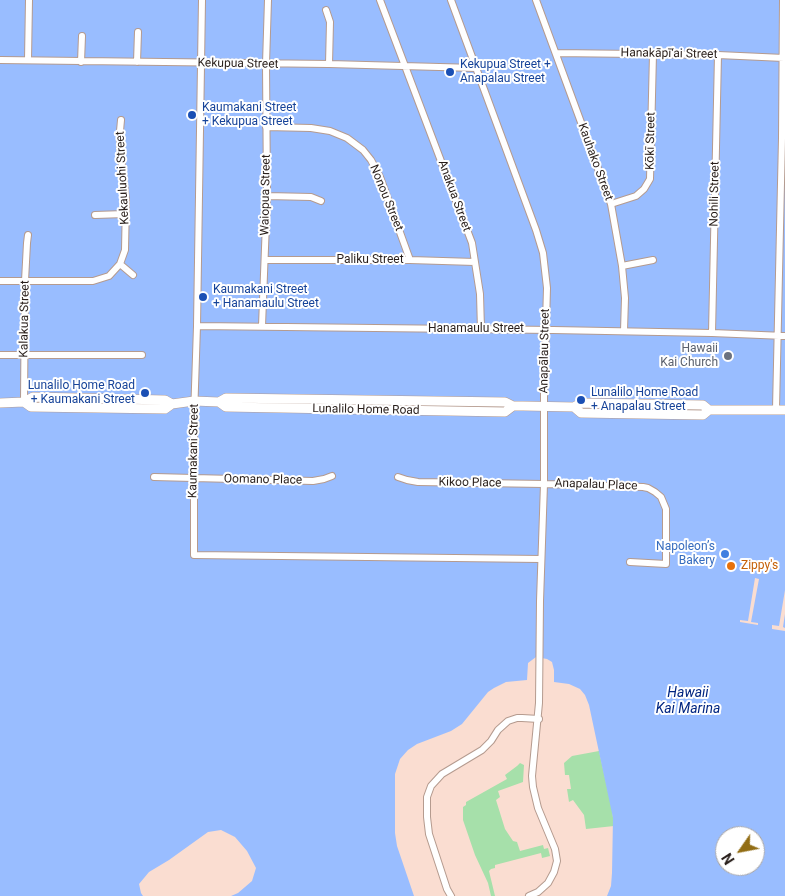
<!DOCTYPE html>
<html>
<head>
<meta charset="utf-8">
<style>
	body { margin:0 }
	#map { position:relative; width:785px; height:896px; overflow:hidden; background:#faddd1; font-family:Roboto,sans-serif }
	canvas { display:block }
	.north { position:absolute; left:715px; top:826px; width:50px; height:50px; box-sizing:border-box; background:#fff; border:1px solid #a9a5a4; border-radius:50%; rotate:237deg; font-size:14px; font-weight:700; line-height:20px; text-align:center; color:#291f1b }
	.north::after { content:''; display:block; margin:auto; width:18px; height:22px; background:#926d14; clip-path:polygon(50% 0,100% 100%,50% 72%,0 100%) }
</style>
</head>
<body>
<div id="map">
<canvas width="785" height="896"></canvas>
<div class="north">N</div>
</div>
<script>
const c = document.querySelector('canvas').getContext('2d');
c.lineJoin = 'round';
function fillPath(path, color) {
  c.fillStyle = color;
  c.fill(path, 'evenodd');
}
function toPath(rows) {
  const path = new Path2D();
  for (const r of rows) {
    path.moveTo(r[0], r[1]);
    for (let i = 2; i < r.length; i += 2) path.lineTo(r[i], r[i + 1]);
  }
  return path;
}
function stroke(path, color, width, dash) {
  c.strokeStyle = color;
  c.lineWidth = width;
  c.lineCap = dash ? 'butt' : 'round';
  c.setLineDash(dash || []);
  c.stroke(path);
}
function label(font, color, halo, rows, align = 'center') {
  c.font = font + ' Roboto,sans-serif';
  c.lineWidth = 4;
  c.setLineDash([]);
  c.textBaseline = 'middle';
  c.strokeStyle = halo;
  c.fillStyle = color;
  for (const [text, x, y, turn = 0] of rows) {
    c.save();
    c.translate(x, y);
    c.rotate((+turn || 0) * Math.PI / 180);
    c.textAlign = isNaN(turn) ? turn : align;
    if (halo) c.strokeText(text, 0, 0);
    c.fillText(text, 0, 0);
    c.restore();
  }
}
fillPath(toPath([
	[599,751,612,809,614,826,586,829,584,815,573,800,569,802,567,789,571,789,569,775,565,775,564,763,572,756],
	[520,763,524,765,523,782,498,791,500,797,496,800,505,829,513,841,517,842,520,851,543,845,544,849,548,848,550,856,542,858,541,853,495,865,495,868,491,869,489,871,495,896,491,896,488,883,475,855,463,820,463,807,466,805,466,802,507,779,505,775,517,766]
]), '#a6e0aa');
fillPath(toPath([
	[0,0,785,0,785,896,607,896,611,886,612,873,613,818,589,705,585,695,580,689,569,684,554,682,554,670,552,662,547,659,536,657,528,663,527,680,506,682,494,688,488,692,462,724,451,731,417,744,408,750,400,759,395,774,395,833,397,846,414,896,231,896,238,893,252,881,256,868,247,851,235,837,221,830,208,832,169,860,149,872,139,884,141,893,143,896,0,896],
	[725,836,755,836,755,866,725,866]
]), '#99bdff');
fillPath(toPath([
	[755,578,759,579,751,622,758,623,758,625,740,622,740,620,748,621],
	[785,590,785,614,783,627,785,628,785,631,772,629,772,625,779,626]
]), '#faddd1');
const minor = toPath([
	[202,0,197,326,194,417,194,555,541,559],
	[380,0,472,243,480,294,481,330],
	[451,0,536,230,543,253,547,288,544,393,544,484,540,601,539,703,532,776,533,787,538,808,555,849,557,861,554,872,548,883,538,892,529,896],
	[536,0,611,204,622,266,625,298,624,331],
	[326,10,330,22,329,64],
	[556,53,718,55,784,58],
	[0,60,329,64,476,68],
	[28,60,29,0],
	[81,62,82,36],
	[137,62,138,32],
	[266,127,311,128,330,131,347,138,363,150,371,160,380,177,410,260],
	[267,196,311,197,321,201],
	[611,204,636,196,644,189,650,179,653,54],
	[95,215,125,214],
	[265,260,410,260,475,262],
	[120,264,133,275],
	[622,266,653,260],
	[0,281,93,281,109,276,120,264,125,250,126,200,120,149,120,131,121,120],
	[197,326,553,330,712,333,785,336],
	[262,326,267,196,266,64,268,0],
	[712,333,718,55],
	[0,355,142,355],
	[24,402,25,281,27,243,28,235],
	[776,409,782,138,783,0],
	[154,477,313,481,324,479,332,476],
	[398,477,407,480,418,482,544,484,643,487,648,488,655,492,661,497,666,509,666,564,630,562],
	[451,896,447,889,429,834,427,817,427,797,431,786,442,774,482,750,491,741,498,730,508,721,517,718,522,718,539,719]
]);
const secondary = toPath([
	[24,402,31,407,165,409,172,404,194,401,219,402,226,398,505,402,513,406,523,406,574,407,581,403,703,405,709,410],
	[219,402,226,407,505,412,513,406],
	[0,403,24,402,33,397,165,400,172,404],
	[574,407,581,413,703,415,709,410,785,410]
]);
stroke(minor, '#b59b8f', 8);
stroke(secondary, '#b59b8f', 10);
stroke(minor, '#fff', 6);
stroke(secondary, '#fff', 9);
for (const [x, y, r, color] of [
	[450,72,5,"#1a4fb4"],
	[192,115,5,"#1a4fb4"],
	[203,297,5,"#1a4fb4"],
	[728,356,5,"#6b7280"],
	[145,393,5,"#1a4fb4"],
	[581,400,5,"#1a4fb4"],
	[725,554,5,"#3f7fe0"],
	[731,566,5,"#e8710a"]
]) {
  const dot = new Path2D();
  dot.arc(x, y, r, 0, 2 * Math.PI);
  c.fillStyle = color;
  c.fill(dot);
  stroke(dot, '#fff', 2);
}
label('12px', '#291f1b', '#fff', [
	["Hanakāpī‘ai Street",669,54,1],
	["Kekupua Street",238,64,1],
	["Kōkī Street",651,141,-89],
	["Kauhako Street",595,162,70],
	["Kekauluohi Street",123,178,-93],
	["Nohili Street",715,194,-89],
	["Waiopua Street",266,195,-89],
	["Anakua Street",454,196,70],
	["Nonou Street",386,198,68],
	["Paliku Street",370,260],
	["Kalakua Street",25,319,-89],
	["Hanamaulu Street",476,329],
	["Anapālau Street",545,351,-89],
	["Lunalilo Home Road",366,410,1],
	["Kaumakani Street",194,451,-89],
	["Oomano Place",263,480,1],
	["Kikoo Place",470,483,1],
	["Anapalau Place",596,485,2]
]);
label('12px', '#164399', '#fff', [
	["Kekupua Street +",460,65],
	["Anapalau Street",460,79],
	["Kaumakani Street",202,108],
	["+ Kekupua Street",202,122],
	["Kaumakani Street",213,290],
	["+ Hanamaulu Street",213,304],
	["Lunalilo Home Road",135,386,"right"],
	["+ Kaumakani Street",135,400,"right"],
	["Lunalilo Home Road",591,393],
	["+ Anapalau Street",591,407]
], 'left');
label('12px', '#5b616d', '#fff', [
	["Hawaii",718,349],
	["Kai Church",718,363]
], 'right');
label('12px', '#366cbe', '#fff', [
	["Napoleon’s",715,547],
	["Bakery",715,561]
], 'right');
label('12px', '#c56008', '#fff', [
	["Zippy's",741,566]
], 'left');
label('italic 14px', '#002580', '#fff', [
	["Hawaii",688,693],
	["Kai Marina",688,709]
]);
</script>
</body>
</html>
